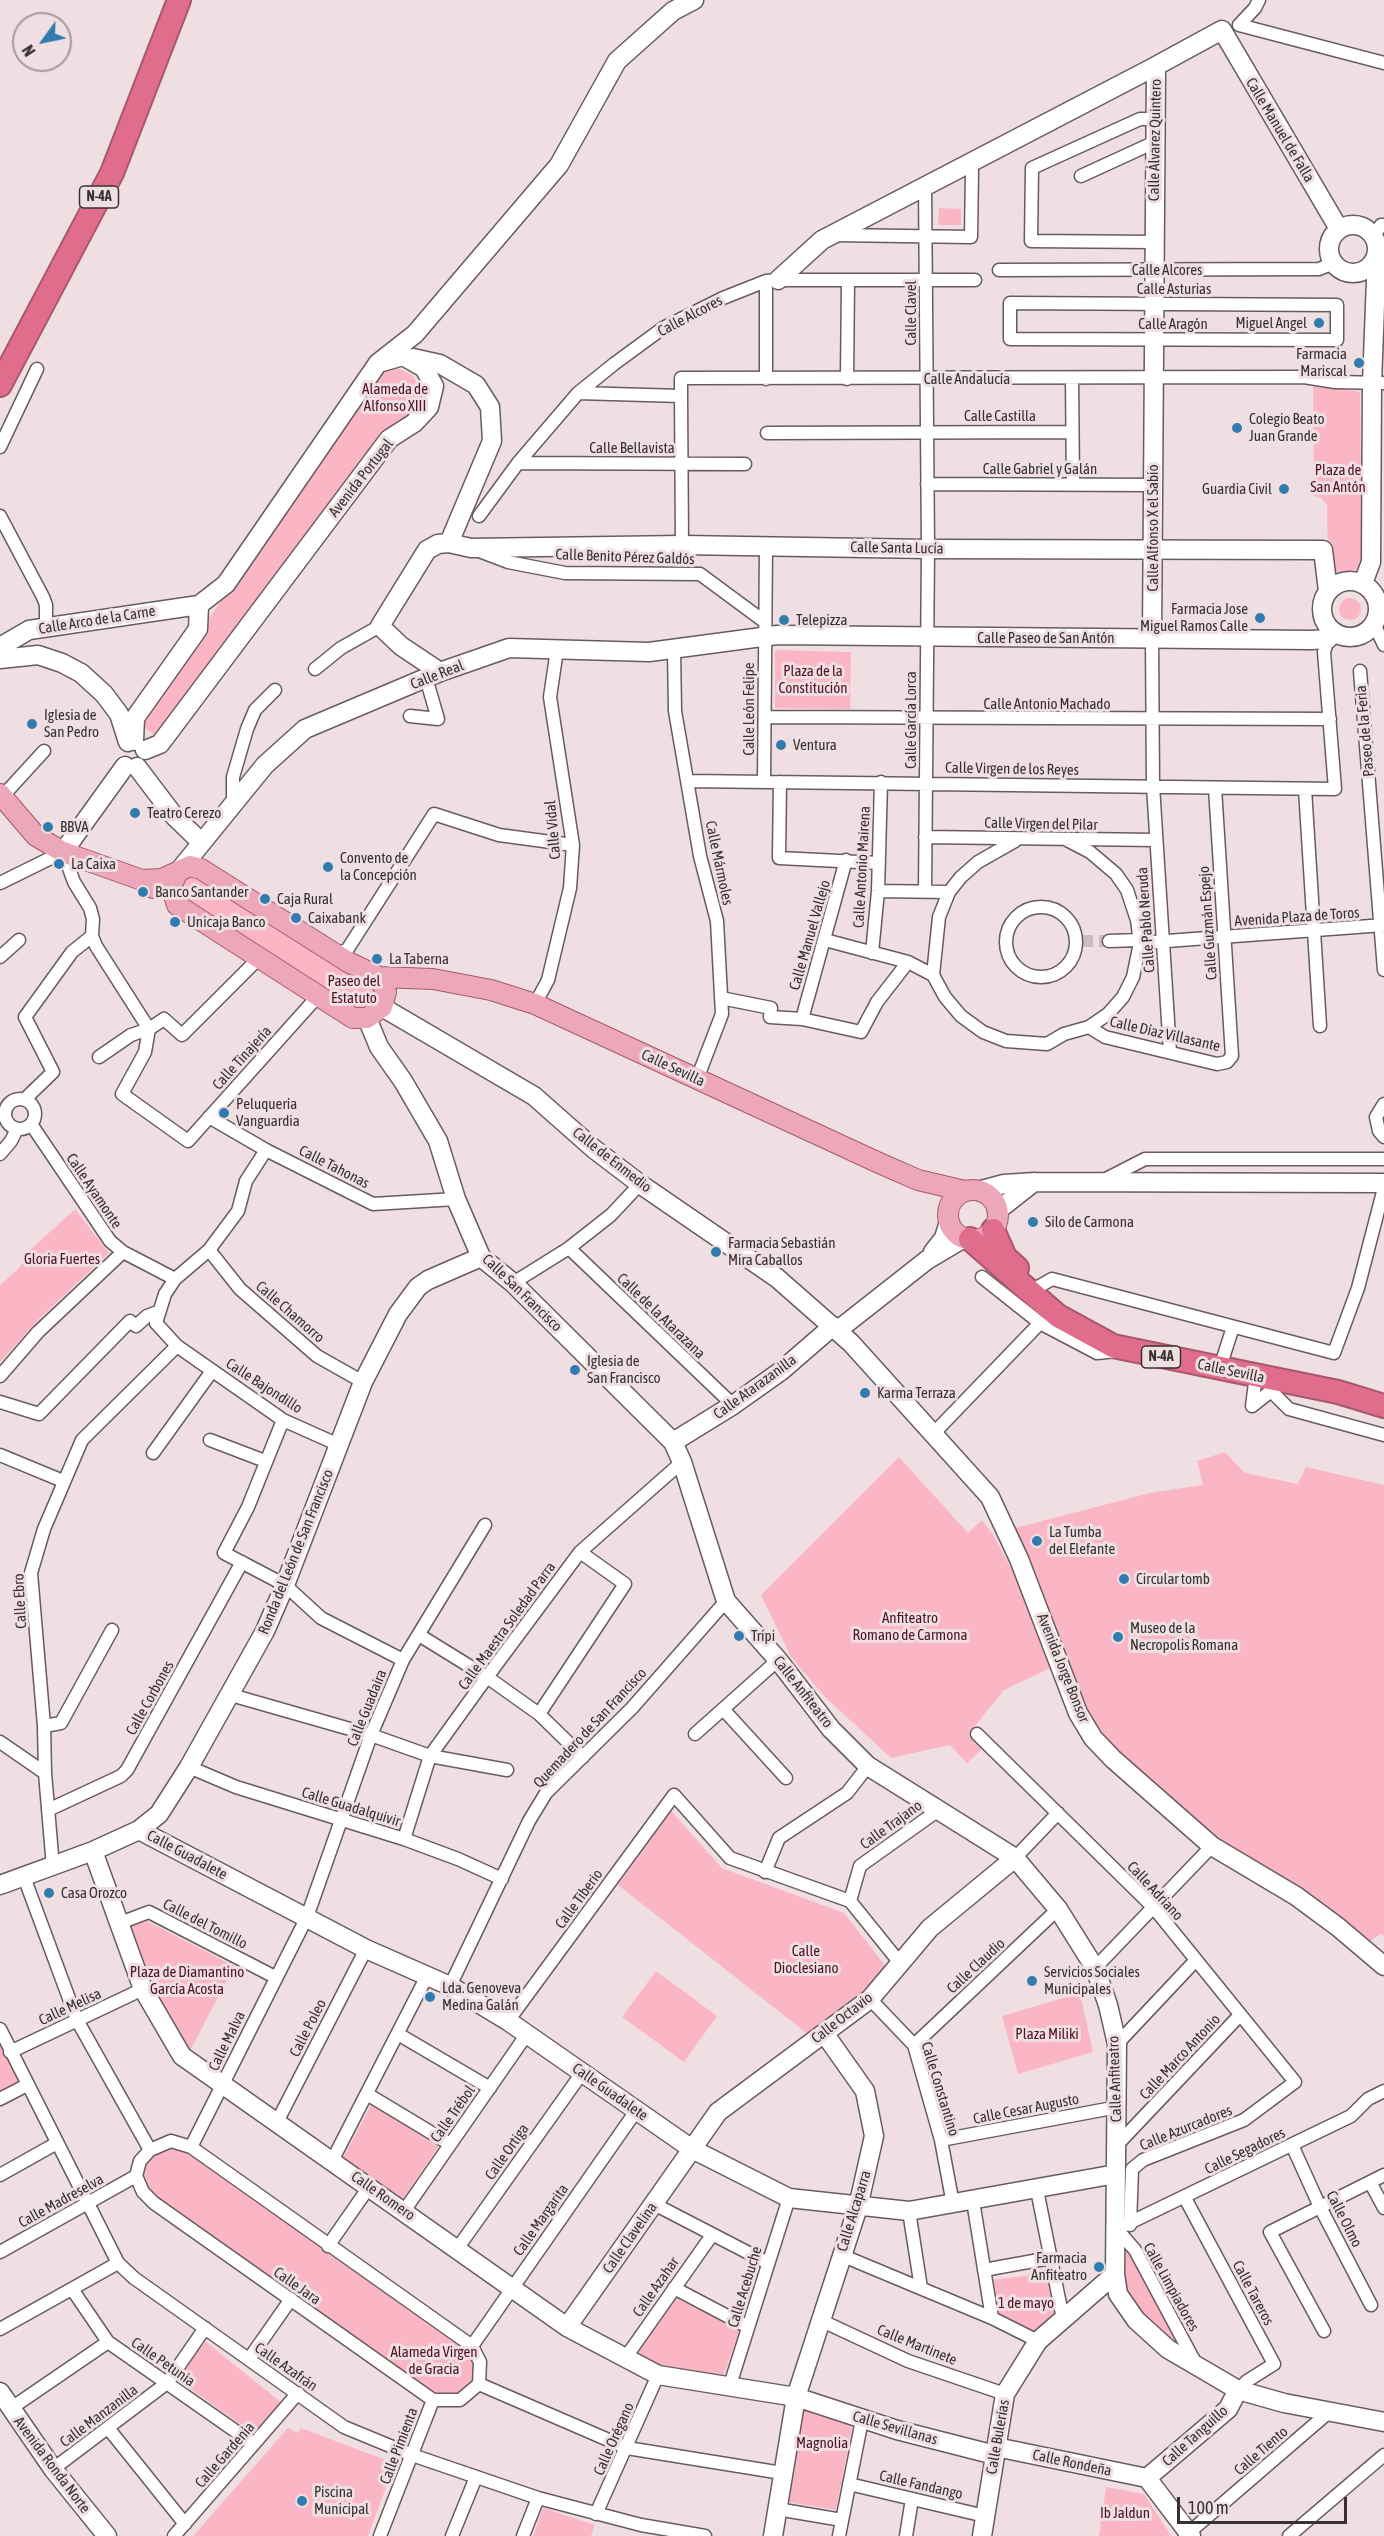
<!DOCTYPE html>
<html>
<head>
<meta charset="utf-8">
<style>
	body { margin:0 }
	#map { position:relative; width:1384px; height:2536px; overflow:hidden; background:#efdfe2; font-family:"Asap Condensed",sans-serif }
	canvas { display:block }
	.north { position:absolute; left:12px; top:12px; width:60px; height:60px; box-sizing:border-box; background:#efdfe2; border:2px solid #a5999c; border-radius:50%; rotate:237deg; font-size:16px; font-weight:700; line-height:24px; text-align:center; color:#373132 }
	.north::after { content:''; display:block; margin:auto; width:21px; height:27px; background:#327baf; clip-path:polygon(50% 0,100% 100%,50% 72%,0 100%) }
	.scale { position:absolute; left:1177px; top:2497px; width:170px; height:27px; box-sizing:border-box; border:3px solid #373132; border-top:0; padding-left:8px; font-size:18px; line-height:21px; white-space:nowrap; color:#373132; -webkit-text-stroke:4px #efdfe2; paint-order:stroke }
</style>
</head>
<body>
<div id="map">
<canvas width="1384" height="2536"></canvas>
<div class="north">N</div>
<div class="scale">100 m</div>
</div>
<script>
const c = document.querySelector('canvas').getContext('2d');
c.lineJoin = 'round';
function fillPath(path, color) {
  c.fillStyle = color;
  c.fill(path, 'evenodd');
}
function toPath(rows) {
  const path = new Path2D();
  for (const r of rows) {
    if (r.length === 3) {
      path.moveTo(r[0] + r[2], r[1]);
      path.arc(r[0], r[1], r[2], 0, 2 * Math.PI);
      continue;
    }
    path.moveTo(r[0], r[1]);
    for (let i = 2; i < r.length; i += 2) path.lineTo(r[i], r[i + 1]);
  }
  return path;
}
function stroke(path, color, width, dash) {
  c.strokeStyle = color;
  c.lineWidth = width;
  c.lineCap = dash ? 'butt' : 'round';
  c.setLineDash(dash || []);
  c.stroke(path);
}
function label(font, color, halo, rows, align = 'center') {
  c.font = font + ' "Asap Condensed",sans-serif';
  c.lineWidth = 6;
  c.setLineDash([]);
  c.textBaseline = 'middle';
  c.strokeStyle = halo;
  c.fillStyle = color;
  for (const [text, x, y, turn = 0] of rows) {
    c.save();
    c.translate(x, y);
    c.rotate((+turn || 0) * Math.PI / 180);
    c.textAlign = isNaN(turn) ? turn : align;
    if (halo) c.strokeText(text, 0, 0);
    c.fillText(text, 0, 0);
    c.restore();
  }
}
fillPath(toPath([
	[939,208,961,209,961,225,938,225],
	[399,369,412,375,420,387,423,399,420,408,159,739,137,721,376,379,386,370],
	[1313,384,1360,392,1362,568,1360,570,1332,573,1328,557,1327,505,1320,497,1314,496],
	[1350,609,11],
	[775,650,851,652,850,709,775,708],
	[197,872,376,981,380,990,373,1008,354,1012,180,902,178,878],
	[75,1209,109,1253,40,1318,0,1362,0,1285,20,1267,27,1253],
	[1225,1452,1245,1473,1298,1484,1306,1467,1384,1485,1384,1936,1381,1934,1369,1942,1316,1899,1216,1836,1119,1753,1101,1734,1086,1713,1015,1528,1150,1493,1203,1485,1197,1461],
	[899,1457,968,1533,982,1520,994,1536,1022,1589,1050,1668,1004,1690,970,1732,984,1747,967,1763,950,1745,891,1758,824,1696,791,1657,761,1595],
	[671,1811,722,1868,844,1913,887,1968,857,2000,809,2035,618,1885],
	[147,1921,234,1966,190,2051,151,1985,130,1927],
	[656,1971,717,2016,684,2062,622,2017],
	[1080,1993,1093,2052,1018,2074,1002,2016],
	[0,2029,27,2085,0,2099],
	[371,2105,439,2146,402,2200,343,2158],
	[164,2149,183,2150,468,2350,476,2364,473,2382,458,2396,434,2394,156,2199,143,2179,148,2160],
	[1121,2238,1182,2348,1139,2312,1124,2289],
	[1047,2273,1058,2321,1040,2339,995,2317,991,2280],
	[676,2298,739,2331,723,2377,659,2367,636,2355],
	[206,2342,287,2407,260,2438,172,2376],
	[802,2408,852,2426,836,2510,787,2502],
	[288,2428,298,2433,301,2428,391,2462,390,2464,394,2466,368,2536,193,2536],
	[1106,2487,1144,2494,1171,2536,1099,2536],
	[543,2508,595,2525,591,2536,533,2536]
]), '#fbb6c5');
stroke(toPath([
	[1081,941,1109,941]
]), '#cabcbf', 12, [12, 6]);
const street = toPath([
	[1239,25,1384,63],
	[1239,25,1255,8,1259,0],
	[1081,176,1155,142],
	[836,235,971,237,972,171,968,163],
	[1374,236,1381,225,1384,225],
	[1154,242,1031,241,1032,168,1140,119,1155,119],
	[999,270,1319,269,1334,263],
	[1010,303,1337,305,1337,340,1010,339,1010,303],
	[1072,378,1073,484],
	[766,379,766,281],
	[847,379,848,280],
	[578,393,681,396,681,378,1304,377,1335,382,1384,383],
	[681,396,682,545],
	[767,433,1072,432],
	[0,447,37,369],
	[518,463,745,464],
	[927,484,1153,485],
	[0,516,43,597,46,605,46,628],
	[479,516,518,463,578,393,614,364,663,328,723,298,766,281,778,280,975,280],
	[479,551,508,562,565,573,700,574,765,622],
	[1374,624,1384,645],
	[1152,638,1153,786,1170,1052],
	[674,649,675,711,700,856,717,921,722,1014,697,1079],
	[315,669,341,648,380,626],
	[1360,671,1384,970],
	[410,716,438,719,426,678],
	[765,717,1330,719],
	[688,781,1335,789,1324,652,1328,639],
	[764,782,766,546],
	[780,782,779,858,879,863],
	[1305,789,1320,1026],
	[2,797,44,751],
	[233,804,233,777,247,729,255,710,275,690],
	[925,837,1156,840],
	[0,883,63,852,74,882,90,908,93,919,92,936],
	[878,891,949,892],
	[925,891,928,549,925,185],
	[1041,942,35],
	[825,940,908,962,933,975],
	[1109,941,1139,940],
	[1140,943,1384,925],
	[872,953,878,891,881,782],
	[336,954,347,950,434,814,499,835,573,845],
	[0,957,19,940],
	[933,975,945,997,961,1016,983,1032,1006,1041,1047,1044,1064,1034,1089,1027,1108,1014,1123,997,1133,977,1140,943,1137,920,1127,890,1116,874,1090,852,1067,840],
	[933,975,939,917,949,892,961,877,978,862,1015,841],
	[721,998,771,1008,770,1017,802,1019,861,1032,877,1002,908,962],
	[535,1004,548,980,570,888,573,845,550,697,557,650],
	[802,1019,846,860],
	[1089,1027,1105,1037,1217,1064,1227,1062,1232,1056,1215,788],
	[149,1029,145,1052,122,1094,188,1141,318,996],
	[99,1057,131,1035,149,1029,164,1019,182,1035,259,958],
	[25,1099,53,1072,25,1017,72,952,92,936,96,946,149,1029],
	[20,1114,15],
	[1384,1104,1376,1117,1379,1131,1384,1137],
	[209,1117,266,1150,373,1204,456,1199],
	[31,1124,110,1241,123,1252,175,1279],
	[266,1150,246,1181,238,1211,209,1250,175,1279,165,1294,156,1323,177,1346,283,1420,339,1445],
	[0,1154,11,1141,17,1129],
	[1104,1180,1145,1159,1384,1159],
	[569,1248,733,1405],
	[209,1250,240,1289,317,1356,363,1382],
	[982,1277,1040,1323],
	[513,1283,569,1248,611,1215,640,1184],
	[1038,1287,1052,1279,1334,1353,1358,1288,1384,1188],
	[1223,1358,1233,1327],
	[0,1376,38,1332,123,1252],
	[1252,1376,1255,1383,1252,1406,1276,1387],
	[1271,1391,1289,1409,1384,1435],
	[0,1402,39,1414,130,1321,136,1326,147,1316,158,1312],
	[283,1420,248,1507,224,1553,285,1585,321,1618,403,1660],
	[934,1433,1040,1323,1097,1353,1116,1351],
	[210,1440,265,1461],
	[153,1453,212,1371],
	[0,1455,63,1481],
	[419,1635,487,1677,539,1714,583,1757],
	[231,1695,371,1735,430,1756,507,1770],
	[723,1709,786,1778],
	[539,1714,625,1584,580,1552],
	[44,1726,61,1723,112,1630],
	[695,1734,778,1660],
	[977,1734,1154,1908,1295,2082,1244,2120,1143,2160,1132,2169,1130,2225],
	[0,1742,45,1773],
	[189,1767,236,1787,404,1839,458,1859,502,1879],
	[48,1810,121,1776,127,1770,242,1562],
	[404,1839,430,1756,487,1677,580,1552,682,1462],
	[1015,1858,1058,1813],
	[53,1867,45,1773,44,1726,31,1573,44,1529,82,1440,177,1346],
	[765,1872,779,1838,847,1793,868,1766],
	[24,1877,77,2020,150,2150],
	[850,1901,860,1866,940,1809],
	[120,1923,149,1912,275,1977],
	[1095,1968,1212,1846],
	[450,1986,529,1821,546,1793,632,1708,726,1601],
	[870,1999,914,2045,941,2140,953,2204],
	[508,2021,674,1795,730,1858,850,1901,900,1963],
	[0,2029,118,2263,134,2278,344,2427,412,2455,538,2498,641,2525,705,2536],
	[398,2034,490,2088],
	[1117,2044,1196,1960],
	[914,2045,1058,1909],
	[10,2052,143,1989],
	[367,2094,450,2144],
	[0,2099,27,2085],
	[277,2122,366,1949],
	[941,2140,1118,2107],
	[171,2141,191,2147,472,2346,480,2362,479,2384,460,2400,433,2400,154,2203,143,2192,136,2176,140,2161,150,2150,171,2141],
	[1117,2145,1240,2015],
	[1292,2145,1320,2207,1371,2305],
	[191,2147,307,1917,371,1735,403,1660,485,1525],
	[332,2161,427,1976],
	[0,2175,57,2143],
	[1370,2182,1384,2208],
	[1037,2190,1063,2319],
	[1185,2198,1274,2364,1247,2381,1238,2390],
	[973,2201,992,2318],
	[654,2204,768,2263],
	[404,2211,527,2034],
	[909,2211,921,2288],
	[1125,2225,1351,2116,1368,2099,1384,2091],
	[1115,2227,1135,2250,1196,2364],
	[328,2246,369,2187],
	[457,2249,582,2073],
	[0,2252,136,2176],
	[841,2255,992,2318,1038,2341],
	[984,2270,1050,2258],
	[674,2288,748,2327],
	[72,2289,108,2342,254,2444],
	[820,2320,908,2361,1005,2394],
	[0,2329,118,2263],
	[1324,2331,1270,2232,1384,2175],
	[472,2346,636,2111],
	[626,2357,712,2235],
	[249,2359,291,2299],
	[479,2384,627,2448,782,2473],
	[730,2385,789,2198],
	[10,2409,108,2342],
	[108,2428,185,2524],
	[53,2469,167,2383,205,2328],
	[849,2484,985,2516],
	[777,2509,842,2520],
	[596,2514,658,2375],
	[174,2536,298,2393],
	[380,2536,433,2400],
	[452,2536,476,2477],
	[523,2536,538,2498],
	[839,2536,862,2420],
	[906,2536,912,2499],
	[1185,2536,1329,2412],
	[1289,2536,1384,2455]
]);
const secondary = toPath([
	[1353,249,24],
	[778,280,822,240,1156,66],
	[413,358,440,364,476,385,490,407,492,441,449,543],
	[1350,609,28],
	[1363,583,1371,562,1372,383,1377,254],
	[1152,638,1156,66,1222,30,1339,229],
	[0,647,29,630,199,605,226,584,378,363,415,334,559,165,617,61,673,11,694,0],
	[0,659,38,655,62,663,81,673,104,694,119,714,128,742],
	[440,672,401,646,380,626,427,550,438,544,449,543,471,548,682,545,928,549,1323,550,1328,591],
	[134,741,135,718,198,629,199,605],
	[145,750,160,744,389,439,414,423,429,407,434,386,424,368,403,356,382,362],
	[137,767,175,817,201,842],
	[63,852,125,766],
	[178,872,265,765,305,729,440,672,509,648,649,652,777,635,1311,640,1328,639,1333,632],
	[382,1007,534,1096,594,1149,640,1184,777,1278,851,1343,990,1497,1019,1559,1078,1713,1093,1738,1113,1759,1212,1846,1296,1896,1338,1927,1384,1966],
	[367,1018,379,1047,403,1081,438,1141,456,1199,481,1257,513,1283,673,1442,682,1462,726,1601,778,1660,831,1729,868,1766,1015,1858,1058,1909,1095,1968,1108,2005,1117,2044,1115,2274,1118,2294,1136,2320,1168,2349,1238,2390,1284,2403,1384,2422],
	[978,1191,1004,1184,1035,1182,1384,1183],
	[997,1211,1034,1182],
	[933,1252,944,1238,949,1222],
	[838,1330,927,1260,964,1238],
	[673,1442,733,1405,781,1371,833,1326],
	[139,1830,366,1949,450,1986,508,2021,692,2149,789,2198,909,2211,1116,2174],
	[93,1851,143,1989,182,2056,567,2327,658,2375,796,2397,897,2430,995,2455],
	[0,1885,93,1851,139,1830,159,1814,189,1767,265,1631,285,1585,363,1382,398,1314,418,1287,428,1280,481,1257],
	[567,2327,718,2112,870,1999,930,1928,1015,1858],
	[0,2392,53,2469,107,2536],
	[996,2447,1147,2478],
	[1147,2478,1228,2409,1238,2390],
	[1147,2478,1191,2536],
	[773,2536,796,2397,858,2207,874,2136,865,2091,824,2033],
	[982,2536,1005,2394,1038,2341,1115,2274]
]);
const primary = toPath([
	[0,794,36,836,63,852,142,880,153,888],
	[142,880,162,879,190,866,201,869,348,962,379,977,386,992,382,1007,367,1018,353,1018,177,905,171,886,178,872],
	[379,977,433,979,491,990,535,1004,877,1162,918,1180,965,1191],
	[973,1215,25]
]);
const highway = toPath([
	[0,385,112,173,179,0],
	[993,1230,1005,1257,1017,1268],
	[970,1239,1058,1316,1113,1346,1338,1392,1384,1406]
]);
stroke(street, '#685b5e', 15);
stroke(secondary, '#685b5e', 21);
stroke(primary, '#a6586d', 22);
stroke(highway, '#a6586d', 26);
stroke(street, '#fff', 12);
stroke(secondary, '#fff', 18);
stroke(primary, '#eda7bb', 20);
stroke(highway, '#e16d8d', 22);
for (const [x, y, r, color] of [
	[1319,323,6,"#327baf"],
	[1359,363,6,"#327baf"],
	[1237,428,6,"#327baf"],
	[1284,489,6,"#327baf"],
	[1260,618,6,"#327baf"],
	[784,620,6,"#327baf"],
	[32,724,6,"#327baf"],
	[781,745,6,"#327baf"],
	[135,813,6,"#327baf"],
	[48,827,6,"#327baf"],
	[59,864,6,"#327baf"],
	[328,867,6,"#327baf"],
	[143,892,6,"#327baf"],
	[265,899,6,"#327baf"],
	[296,918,6,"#327baf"],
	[175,922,6,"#327baf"],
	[377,959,6,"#327baf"],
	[224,1113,6,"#327baf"],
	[1033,1222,6,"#327baf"],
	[716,1252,6,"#327baf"],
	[575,1370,6,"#327baf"],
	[865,1393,6,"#327baf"],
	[1037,1541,6,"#327baf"],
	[1124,1579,6,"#327baf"],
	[739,1636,6,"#327baf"],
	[1118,1637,6,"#327baf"],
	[49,1893,6,"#327baf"],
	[1032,1981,6,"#327baf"],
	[430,1997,6,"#327baf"],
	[1099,2267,6,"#327baf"],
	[302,2501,6,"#327baf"]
]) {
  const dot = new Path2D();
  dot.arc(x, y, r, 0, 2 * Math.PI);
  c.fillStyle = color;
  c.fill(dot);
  stroke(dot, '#efdfe2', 2);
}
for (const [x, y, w] of [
	[99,197,39],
	[1161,1357,39]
]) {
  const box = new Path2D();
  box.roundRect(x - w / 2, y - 11, w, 22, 4.5);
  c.fillStyle = '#efdfe2';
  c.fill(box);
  stroke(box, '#373132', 1.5);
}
label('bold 14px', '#373132', null, [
	["N-4A",99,197],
	["N-4A",1161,1357]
]);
label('15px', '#373132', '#efdfe2', [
	["Calle Manuel de Falla",1280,130,59],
	["Calle Álvarez Quintero",1155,140,-89],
	["Calle Alcores",1167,270],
	["Calle Asturias",1174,289],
	["Calle Clavel",911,313,-90],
	["Calle Alcores",690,316,-28],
	["Calle Aragón",1173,324],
	["Calle Andalucía",967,379],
	["Calle Castilla",1000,416],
	["Calle Bellavista",632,448],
	["Calle Gabriel y Galán",1040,469],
	["Avenida Portugal",361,478,-52],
	["Calle Alfonso X el Sabio",1153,528,-90],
	["Calle Santa Lucía",897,548,1],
	["Calle Benito Pérez Galdós",625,557,2],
	["Calle Arco de la Carne",97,620,-9],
	["Calle Paseo de San Antón",1046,638],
	["Calle Real",437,675,-21],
	["Calle Antonio Machado",1047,704],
	["Calle León Felipe",749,709,-90],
	["Calle García Lorca",911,720,-90],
	["Paseo de la Feria",1365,731,-95],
	["Calle Virgen de los Reyes",1012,769,1],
	["Calle Virgen del Pilar",1041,824,1],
	["Calle Vidal",553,830,-95],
	["Calle Mármoles",719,863,78],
	["Calle Antonio Mairena",862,867,-87],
	["Avenida Plaza de Toros",1297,917,-4],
	["Calle Pablo Neruda",1146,920,-94],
	["Calle Guzmán Espejo",1208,923,-94],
	["Calle Manuel Vallejo",810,935,-74],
	["Calle Díaz Villasante",1165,1034,13],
	["Calle Tinajería",242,1058,-48],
	["Calle Sevilla",673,1068,25],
	["Calle de Enmedio",612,1160,38],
	["Calle Tahonas",334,1167,27],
	["Calle Ayamonte",94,1191,56],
	["Calle San Francisco",522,1293,44],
	["Calle Chamorro",290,1312,41],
	["Calle de la Atarazana",661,1316,44],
	["Calle Sevilla",1231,1371,12],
	["Calle Bajondillo",264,1386,33],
	["Calle Atarazanilla",755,1387,-36],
	["Ronda del León de San Francisco",296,1552,-68],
	["Calle Ebro",20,1601,-93],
	["Calle Maestra Soledad Parra",507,1626,-54],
	["Avenida Jorge Bonsor",1063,1668,68],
	["Calle Anfiteatro",803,1692,52],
	["Calle Corbones",150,1698,-61],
	["Calle Guadaira",367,1708,-68],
	["Quemadero de San Francisco",590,1728,-47],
	["Calle Guadalquivir",351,1807,17],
	["Calle Trajano",891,1825,-36],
	["Calle Guadalete",187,1855,28],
	["Calle Adriano",1155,1891,47],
	["Calle Tiberio",579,1899,-54],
	["Calle del Tomillo",205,1924,27],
	["Calle Claudio",976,1966,-43],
	["Calle Melisa",70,2007,-25],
	["Calle Octavio",842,2018,-38],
	["Calle Poleo",308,2028,-63],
	["Calle Malva",227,2041,-64],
	["Calle Marco Antonio",1180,2057,-47],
	["Calle Anfiteatro",1115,2079,-92],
	["Calle Constantino",940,2089,73],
	["Calle Guadalete",610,2092,35],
	["Calle Cesar Augusto",1026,2109,-11],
	["Calle Trébol",453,2114,-55],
	["Calle Azurcadores",1186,2128,-22],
	["Calle Segadores",1245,2151,-26],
	["Calle Ortiga",507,2152,-55],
	["Calle Romero",383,2196,35],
	["Calle Madreselva",61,2201,-29],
	["Calle Alcaparra",854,2211,-73],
	["Calle Olmo",1344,2219,63],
	["Calle Margarita",541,2220,-55],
	["Calle Clavelina",630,2238,-55],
	["Calle Jara",297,2286,35],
	["Calle Azahar",656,2287,-55],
	["Calle Acebuche",745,2287,-73],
	["Calle Limpiadores",1171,2287,61],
	["Calle Tareros",1253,2293,62],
	["Calle Martinete",917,2345,22],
	["Calle Petunia",163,2362,35],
	["Calle Azafrán",286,2367,35],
	["Calle Manzanilla",99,2416,-37],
	["Calle Sevillanas",895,2428,16],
	["Calle Tanguillo",1195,2436,-42],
	["Calle Bulerías",998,2437,-80],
	["Calle Orégano",614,2439,-66],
	["Calle Pimienta",399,2446,-69],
	["Calle Tiento",1261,2451,-41],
	["Calle Gardenia",225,2455,-49],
	["Calle Rondeña",1072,2463,12],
	["Avenida Ronda Norte",52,2465,53],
	["Calle Fandango",921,2485,13]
]);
label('15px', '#373132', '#efdfe2', [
	["Miguel Angel",1307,323,"right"],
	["Farmacia",1347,354,"right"],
	["Mariscal",1347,371,"right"],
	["Colegio Beato",1249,419],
	["Juan Grande",1249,436],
	["Guardia Civil",1272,489,"right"],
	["Farmacia Jose",1248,609,"right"],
	["Miguel Ramos Calle",1248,626,"right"],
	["Telepizza",796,620],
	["Iglesia de",44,715],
	["San Pedro",44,732],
	["Ventura",793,745],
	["Teatro Cerezo",147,813],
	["BBVA",60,827],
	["Convento de",340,858],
	["la Concepción",340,875],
	["La Caixa",71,864],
	["Banco Santander",155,892],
	["Caja Rural",277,899],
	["Caixabank",308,918],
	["Unicaja Banco",187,922],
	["La Taberna",389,959],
	["Peluquería",236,1104],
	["Vanguardia",236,1121],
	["Silo de Carmona",1045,1222],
	["Farmacia Sebastián",728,1243],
	["Mira Caballos",728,1260],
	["Iglesia de",587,1361],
	["San Francisco",587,1378],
	["Karma Terraza",877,1393],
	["La Tumba",1049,1532],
	["del Elefante",1049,1549],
	["Circular tomb",1136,1579],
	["Museo de la",1130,1628],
	["Necropolis Romana",1130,1645],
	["Tripi",751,1636],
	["Casa Orozco",61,1893],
	["Servicios Sociales",1044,1972],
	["Municipales",1044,1989],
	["Lda. Genoveva",442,1988],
	["Medina Galán",442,2005],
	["Farmacia",1087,2258,"right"],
	["Anfiteatro",1087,2275,"right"],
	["Piscina",314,2492],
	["Municipal",314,2509]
], 'left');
label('15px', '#501227', '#efdfe2', [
	["Alameda de",395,389],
	["Alfonso XIII",395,406],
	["Plaza de",1338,470],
	["San Antón",1338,487],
	["Plaza de la",813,671],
	["Constitución",813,688],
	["Paseo del",354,981],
	["Estatuto",354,998],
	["Gloria Fuertes",62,1259],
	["Anfiteatro",910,1618],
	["Romano de Carmona",910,1635],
	["Calle",806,1951],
	["Dioclesiano",806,1968],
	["Plaza de Diamantino",187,1972],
	["García Acosta",187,1989],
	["Plaza Miliki",1047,2034],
	["1 de mayo",1026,2303],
	["Alameda Virgen",434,2352],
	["de Gracia",434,2369],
	["Magnolia",822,2443],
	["Ib Jaldun",1125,2513]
]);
</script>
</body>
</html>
